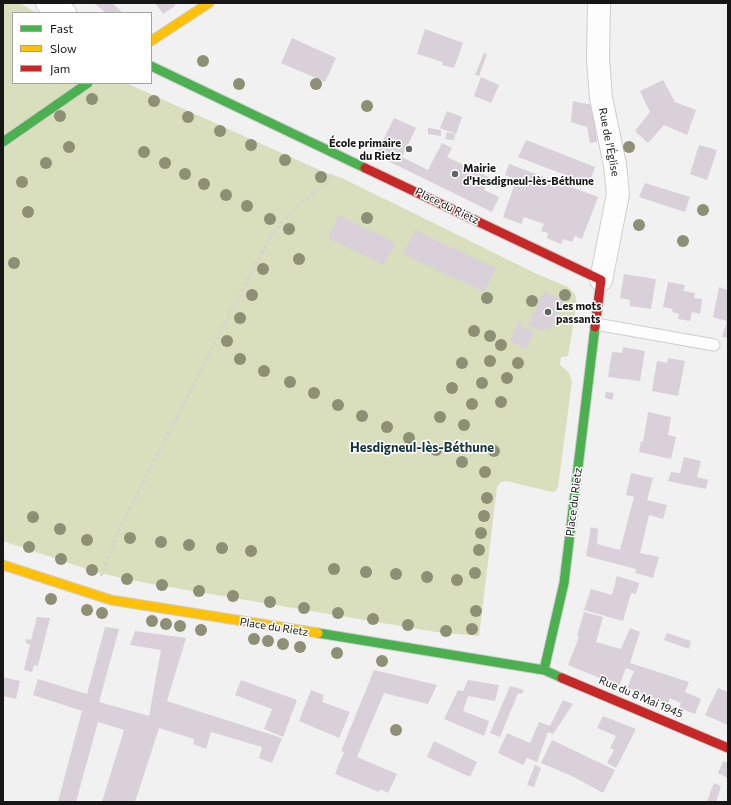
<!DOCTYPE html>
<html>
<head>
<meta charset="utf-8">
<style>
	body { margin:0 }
	#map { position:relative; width:731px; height:805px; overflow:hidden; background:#f1f1f1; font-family:Commissioner,sans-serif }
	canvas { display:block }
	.frame { position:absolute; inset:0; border:4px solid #161617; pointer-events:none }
	.legend { position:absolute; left:12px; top:12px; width:140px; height:72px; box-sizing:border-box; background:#fff; border:1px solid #a2a2a2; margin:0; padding:5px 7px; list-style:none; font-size:12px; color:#161617 }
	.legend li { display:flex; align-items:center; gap:8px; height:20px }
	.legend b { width:20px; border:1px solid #a2a2a2 }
</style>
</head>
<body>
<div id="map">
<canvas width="731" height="805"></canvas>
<div class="frame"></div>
<ul class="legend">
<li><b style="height:5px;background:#4caf50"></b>Fast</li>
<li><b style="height:5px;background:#ffc107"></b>Slow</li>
<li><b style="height:5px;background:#c62828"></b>Jam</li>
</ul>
</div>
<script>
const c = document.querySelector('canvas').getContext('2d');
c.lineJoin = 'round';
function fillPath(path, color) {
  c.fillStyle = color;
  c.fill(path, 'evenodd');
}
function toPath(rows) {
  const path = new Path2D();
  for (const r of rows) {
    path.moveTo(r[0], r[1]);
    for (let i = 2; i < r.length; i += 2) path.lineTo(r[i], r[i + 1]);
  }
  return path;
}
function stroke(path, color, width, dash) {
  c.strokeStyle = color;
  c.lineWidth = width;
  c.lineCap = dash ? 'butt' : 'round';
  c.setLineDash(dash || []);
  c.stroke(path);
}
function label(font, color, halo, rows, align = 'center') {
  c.font = font + ' Commissioner,sans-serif';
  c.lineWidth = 3;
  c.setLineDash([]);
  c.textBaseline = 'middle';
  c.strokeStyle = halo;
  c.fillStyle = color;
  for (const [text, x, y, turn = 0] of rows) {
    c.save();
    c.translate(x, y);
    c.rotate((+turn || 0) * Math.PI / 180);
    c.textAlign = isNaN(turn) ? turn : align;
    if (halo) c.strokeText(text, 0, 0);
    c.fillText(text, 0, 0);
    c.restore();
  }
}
fillPath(toPath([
	[3,3,19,3,37,13,13,13,13,83,126,83,324,172,342,178,537,274,568,287,575,294,577,303,568,356,561,357,560,365,569,373,572,381,558,487,556,491,552,492,506,481,501,482,497,487,479,636,436,632,151,584,99,573,3,541]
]), '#d9dfbc');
fillPath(toPath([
	[94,3,112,3,123,13,106,13],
	[155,3,174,3,175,6,163,14],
	[425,29,463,43,454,68,442,65,443,62,417,54],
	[292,38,336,58,325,82,281,63],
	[484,53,487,54,479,76,475,75],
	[481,77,499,85,491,103,474,96],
	[663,80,675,102,696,110,687,135,664,125,648,143,635,131,650,112,640,91],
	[573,101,593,105,597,142,590,143,587,127,571,122],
	[447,111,462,117,456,134,440,128],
	[394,118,416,128,402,157,428,170,442,143,452,148,447,157,501,183,498,188,487,183,484,190,499,197,492,212,376,155],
	[428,128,441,130,441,136,428,134],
	[447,132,455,134,454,140,445,139],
	[526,140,595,167,589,184,518,157],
	[699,145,717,150,707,180,690,174],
	[509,164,598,197,582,239,575,236,572,242,563,239,561,244,547,238,548,233,541,231,544,224,524,217,521,224,503,217,514,186,512,186,515,179,505,175],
	[645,183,690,197,685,212,639,197],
	[339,215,396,243,384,265,328,238],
	[415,230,496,268,484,292,403,254],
	[624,274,656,279,651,309,630,306,630,300,620,298],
	[668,282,685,285,683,291,695,293,694,298,702,299,700,314,692,312,690,321,678,319,679,314,672,312,673,309,663,307],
	[719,287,728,290,728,338,722,337,727,321,713,317],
	[544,291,564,301,550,330,544,328,543,332,528,325],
	[519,320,523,322,521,326,534,332,526,349,510,341],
	[623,347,645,351,640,381,608,377,612,352,622,353],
	[668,358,685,361,678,396,652,391,657,361,667,363],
	[606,392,614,393,612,400,605,398],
	[648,412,671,417,668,435,676,437,671,459,639,452,641,441,643,442],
	[684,457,701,461,697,477,708,480,706,489,668,481,671,472,680,473],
	[631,473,653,478,647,500,667,505,663,519,649,515,640,553,659,557,653,578,635,573,636,569,586,556,591,527,598,529,597,544,620,550,634,497,626,495],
	[617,576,639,583,636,594,631,593,623,621,584,610,591,589,612,595],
	[584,612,603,617,596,642,621,649,630,628,640,632,630,663,689,682,685,692,701,699,695,714,679,708,681,703,670,698,668,704,627,688,634,671,626,668,619,686,568,665,579,637,577,636],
	[37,617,50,618,38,666,34,665,32,672,24,670,30,645,25,642,27,639,31,640],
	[105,627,119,629,99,702,149,716,161,650,130,645,135,631,186,638,167,701,282,738,272,763,259,758,262,747,211,732,206,749,193,744,194,739,159,728,135,802,102,802,124,730,98,722,76,802,58,802,82,711,33,695,38,679,87,694],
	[667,633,691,641,689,649,664,640],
	[374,670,437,685,428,704,384,693,357,757,397,774,388,793,380,789,379,792,335,774,344,752,341,751],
	[3,677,20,681,16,699,3,696],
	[241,680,297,700,283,737,264,729,272,709,235,695],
	[468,680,499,685,495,701,468,696,463,711,489,721,484,736,444,719,458,690,463,691],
	[510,686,524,690,522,694,518,693,500,737,490,733],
	[718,688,728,692,728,725,705,715],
	[311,690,324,695,322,702,350,712,339,738,299,721],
	[563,700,573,704,553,734,548,732,537,762,527,758,523,765,498,753,507,733,530,743,539,722,550,726],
	[603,716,636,729,616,768,607,763,614,750,610,748,616,736,597,728],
	[552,740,615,770,603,793,574,777,541,763],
	[434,741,477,762,470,777,427,757],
	[723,761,728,763,728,778,718,773],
	[535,765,541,768,534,787,527,785],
	[714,783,721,786,716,802,708,802,707,801]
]), '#d9d0d9');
const lane = toPath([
	[596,324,714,345]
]);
const street = toPath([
	[47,3,65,13],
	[599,3,598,59,601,98,615,165,618,194,601,280]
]);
const fast = toPath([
	[151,66,365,168],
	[3,142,88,83],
	[318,633,544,670,562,678],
	[544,670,564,583,595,327]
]);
const slow = toPath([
	[151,41,209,3],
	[3,565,111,600,318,633]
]);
const jam = toPath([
	[365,168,601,280,595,327],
	[562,678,728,748]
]);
stroke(lane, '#cecece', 13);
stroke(street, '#cecece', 24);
stroke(fast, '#cecece', 11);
stroke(slow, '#cecece', 11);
stroke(jam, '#cecece', 11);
stroke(toPath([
	[101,576,119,529,267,243,280,224,298,205,329,182,332,174]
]), '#d2d2d2', 2.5, [3, 3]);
stroke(lane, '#fdfdfd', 11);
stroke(street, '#fdfdfd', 22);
stroke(fast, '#4caf50', 9);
stroke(slow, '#ffc107', 9);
stroke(jam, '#c62828', 9);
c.fillStyle = '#8d9075';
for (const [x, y] of [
	[203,61],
	[239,84],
	[316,84],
	[92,99],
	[154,101],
	[367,106],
	[60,116],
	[188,117],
	[220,131],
	[251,145],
	[69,147],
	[629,147],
	[144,152],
	[285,160],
	[46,163],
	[165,163],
	[185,174],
	[321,177],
	[22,182],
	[204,184],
	[226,195],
	[247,206],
	[703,210],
	[28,212],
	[367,218],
	[270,219],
	[639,225],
	[289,229],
	[683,241],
	[299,259],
	[14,263],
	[263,269],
	[252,295],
	[565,295],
	[487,298],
	[532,301],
	[240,318],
	[474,331],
	[490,336],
	[227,341],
	[501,345],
	[240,359],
	[490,361],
	[462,363],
	[518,363],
	[264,371],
	[507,378],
	[290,382],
	[482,383],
	[452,388],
	[314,393],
	[501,402],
	[472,404],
	[338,405],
	[362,416],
	[440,417],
	[464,425],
	[387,427],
	[409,438],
	[436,450],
	[494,451],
	[462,462],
	[485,472],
	[487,498],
	[484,516],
	[33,517],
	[60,529],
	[481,533],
	[130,538],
	[87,540],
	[161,542],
	[189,545],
	[29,547],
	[222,548],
	[479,550],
	[251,551],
	[61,559],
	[334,569],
	[92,570],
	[366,572],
	[475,573],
	[396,574],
	[427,577],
	[127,579],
	[457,580],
	[162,585],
	[199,591],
	[233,596],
	[51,599],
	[270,602],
	[304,608],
	[87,610],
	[476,611],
	[102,613],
	[338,613],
	[373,619],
	[152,621],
	[166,624],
	[408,625],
	[180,626],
	[472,629],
	[201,630],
	[446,631],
	[254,639],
	[268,641],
	[283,644],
	[300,647],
	[337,653],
	[382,661],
	[396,730]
]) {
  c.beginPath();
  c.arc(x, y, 6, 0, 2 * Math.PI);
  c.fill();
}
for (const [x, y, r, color] of [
	[409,149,4,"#636363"],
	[455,174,4,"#636363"],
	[548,312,4,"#636363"]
]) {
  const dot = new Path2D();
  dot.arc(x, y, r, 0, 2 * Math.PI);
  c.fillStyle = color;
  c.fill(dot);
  stroke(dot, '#fff', 1.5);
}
label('11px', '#161617', '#fff', [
	["Rue de l'Église",609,142,79],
	["Place du Rietz",447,206,26],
	["Place du Rietz",574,502,-83],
	["Place du Rietz",274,627,9],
	["Rue du 8 Mai 1945",641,697,23]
]);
label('bold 11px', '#161617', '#fff', [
	["École primaire",401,143,"right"],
	["du Rietz",401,156,"right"],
	["Mairie",463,168],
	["d'Hesdigneul-lès-Béthune",463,181],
	["Les mots",556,306],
	["passants",556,319]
], 'left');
label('bold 13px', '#17373e', '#fff', [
	["Hesdigneul-lès-Béthune",422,448]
]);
</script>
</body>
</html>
